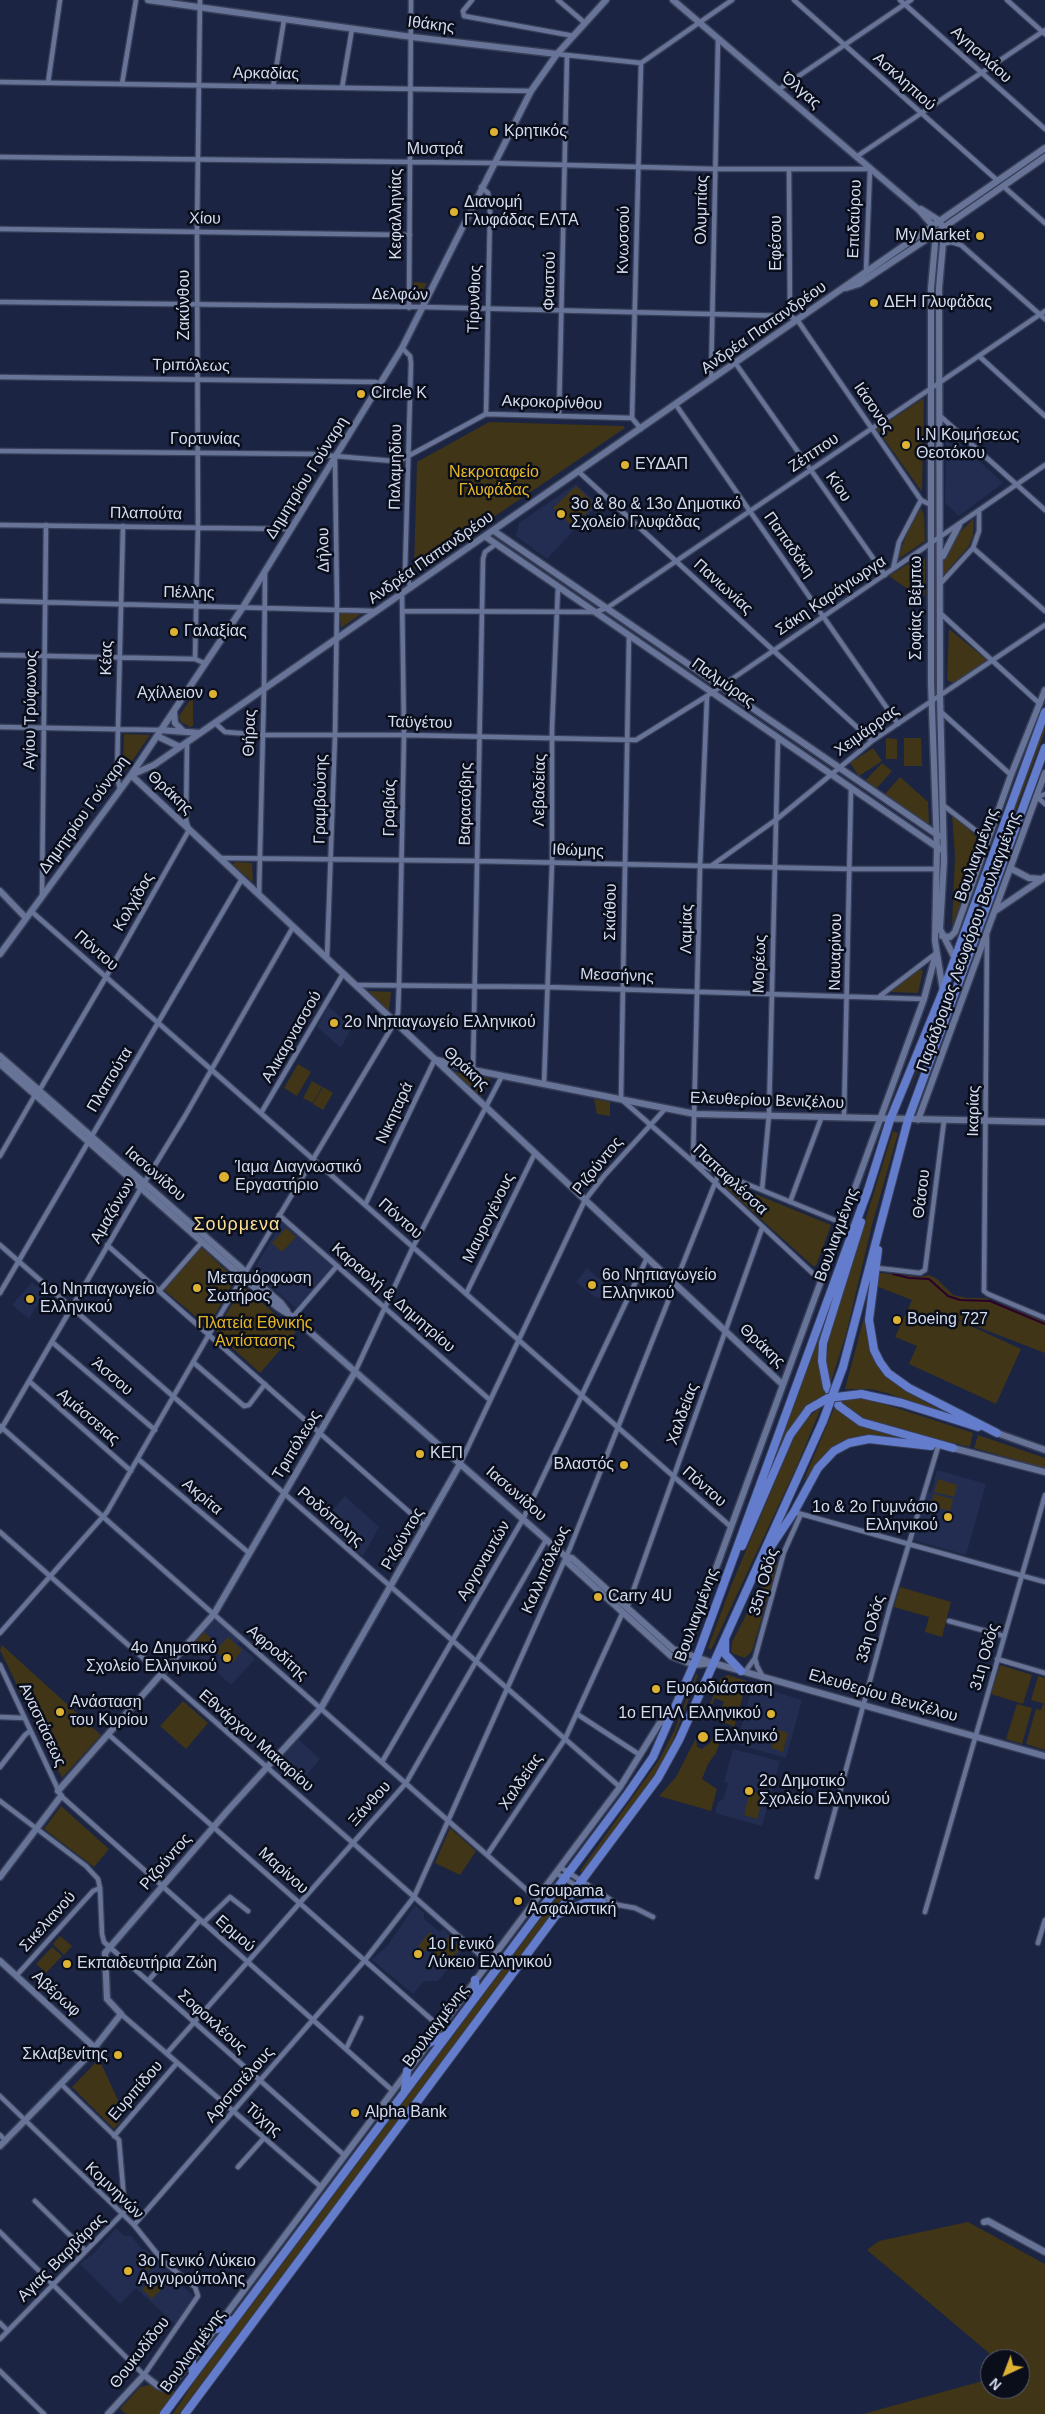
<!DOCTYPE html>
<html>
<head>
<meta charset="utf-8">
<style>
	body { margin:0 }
	#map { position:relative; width:1045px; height:2414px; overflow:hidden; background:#1b2442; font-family:Arial,sans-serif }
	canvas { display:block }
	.north { position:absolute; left:980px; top:2349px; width:50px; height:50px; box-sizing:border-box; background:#0a0e1b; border:1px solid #5b6070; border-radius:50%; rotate:223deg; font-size:14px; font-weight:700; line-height:20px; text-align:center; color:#d4dcf0 }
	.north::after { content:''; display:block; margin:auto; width:18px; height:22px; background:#ddb233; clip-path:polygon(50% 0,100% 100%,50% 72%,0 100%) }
</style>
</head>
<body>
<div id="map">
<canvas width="1045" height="2414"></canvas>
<div class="north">N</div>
</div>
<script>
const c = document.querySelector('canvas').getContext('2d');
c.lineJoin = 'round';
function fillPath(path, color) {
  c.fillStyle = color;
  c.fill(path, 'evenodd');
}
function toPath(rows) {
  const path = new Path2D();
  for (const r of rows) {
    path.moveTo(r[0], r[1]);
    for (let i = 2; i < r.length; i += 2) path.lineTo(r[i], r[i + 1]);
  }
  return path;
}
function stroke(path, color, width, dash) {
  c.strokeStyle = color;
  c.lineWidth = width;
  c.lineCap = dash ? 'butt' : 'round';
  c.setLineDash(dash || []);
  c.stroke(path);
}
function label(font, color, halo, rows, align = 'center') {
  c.font = font + ' Arial,sans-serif';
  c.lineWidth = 5;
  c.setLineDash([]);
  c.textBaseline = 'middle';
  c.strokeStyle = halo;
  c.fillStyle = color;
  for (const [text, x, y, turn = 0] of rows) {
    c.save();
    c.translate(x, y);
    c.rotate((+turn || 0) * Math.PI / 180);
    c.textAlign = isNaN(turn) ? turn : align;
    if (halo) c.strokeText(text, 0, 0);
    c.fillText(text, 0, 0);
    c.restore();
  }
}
fillPath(toPath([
	[946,430,1003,483,959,516,945,503],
	[576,484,598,504,547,559,516,536,519,523],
	[328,1006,352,1027,341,1048,317,1027],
	[282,1222,333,1266,296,1308,253,1271],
	[587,1268,608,1287,598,1299,576,1282],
	[32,1282,47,1294,33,1311,29,1319,12,1305],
	[937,1470,986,1484,966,1555,913,1540,926,1492,931,1493],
	[345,1496,379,1527,363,1556,323,1521],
	[216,1619,239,1640,239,1645,255,1659,231,1685,190,1648],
	[754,1681,770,1686,769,1690,802,1700,786,1758,739,1745,737,1742],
	[298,1739,320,1759,299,1784,291,1777,284,1776,274,1767],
	[733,1749,780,1761,762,1826,715,1813,718,1802,724,1798,728,1783,724,1782],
	[415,1905,424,1913,424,1919,440,1932,443,1929,464,1948,438,1981,424,1981,413,1994,372,1960,388,1945],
	[116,2228,124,2236,131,2236,142,2249,144,2249,176,2278,175,2281,193,2295,194,2300,176,2325,136,2288,120,2304,80,2264,95,2252]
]), '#222d51');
fillPath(toPath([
	[414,282,427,283,417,303,413,302],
	[924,398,922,492,877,429],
	[489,422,623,426,625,428,417,569,414,568,417,462],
	[576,486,595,504,573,527,553,508],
	[921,508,924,515,925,541,897,560,909,528],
	[974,518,973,536,969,546,943,576,943,559,955,537],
	[919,557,925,559,925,595,912,592,889,576],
	[339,610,364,612,341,628],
	[949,629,986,659,985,663,953,683,947,680],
	[193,696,193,726,190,727,181,722,179,716],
	[1045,722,1045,731,971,932,967,931],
	[124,734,150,735,126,770,123,769],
	[886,738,897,739,897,759,886,759],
	[904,738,921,738,922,766,904,766],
	[873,748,882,761,859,776,850,763],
	[882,763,892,771,876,789,866,780],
	[900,777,928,802,929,825,884,795],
	[952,814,983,843,952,926,955,855],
	[235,862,252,863,253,882,233,865],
	[920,969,923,971,918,993,890,992],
	[369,991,391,992,389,1011,368,992],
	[945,992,942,1010,906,1100],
	[298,1064,311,1072,297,1096,284,1088],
	[450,1071,490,1079,479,1099],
	[312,1081,322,1087,313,1103,303,1098],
	[323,1087,333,1093,323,1110,313,1104],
	[594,1099,610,1102,610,1116,597,1114],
	[893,1131,898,1133,872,1225,846,1334,830,1385,826,1368,829,1337],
	[726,1182,831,1225,816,1266,813,1266,724,1186],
	[286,1228,296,1237,282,1252,272,1243],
	[201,1247,235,1279,208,1327,163,1289],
	[880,1273,919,1277,929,1275,937,1279,953,1295,967,1298,985,1298,1045,1322,1045,1353,947,1315,1021,1349,996,1404,909,1364,917,1346,895,1337,912,1300,876,1286],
	[243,1286,296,1332,260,1373,219,1336,216,1331],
	[834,1296,823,1336,827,1394,815,1400,797,1419,787,1433,772,1468,770,1467],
	[864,1317,869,1348,880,1369,896,1384,912,1395,949,1415,887,1393,871,1389,845,1389],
	[859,1398,869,1399,973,1433,970,1447,870,1423,837,1400],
	[822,1405,797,1466,711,1650,708,1648,731,1586,795,1435,802,1424],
	[835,1406,852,1421,904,1438,863,1436,846,1440,830,1450,803,1482],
	[978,1435,1045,1458,1045,1468,974,1448],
	[938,1479,957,1485,954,1497,934,1492],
	[934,1494,953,1499,950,1511,930,1506],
	[779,1559,752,1651,745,1658,734,1654,731,1652,732,1642,771,1567],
	[900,1587,951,1602,942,1637,925,1632,929,1617,894,1607],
	[204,1632,214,1641,200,1657,190,1648],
	[228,1637,242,1650,233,1662,227,1661,215,1651],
	[2,1645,101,1735,62,1778,0,1650],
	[1000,1665,1032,1675,1023,1704,991,1694],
	[696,1674,698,1675,670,1748,656,1773,583,1874,580,1871,659,1760,674,1731],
	[728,1675,747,1681,733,1731,731,1731,733,1726,725,1723,723,1724,717,1720,719,1713,721,1714,722,1711,720,1710,724,1702,715,1698,710,1709,708,1708,721,1678],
	[1038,1676,1045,1678,1045,1704,1031,1700],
	[183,1701,208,1723,186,1749,160,1726],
	[1017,1704,1032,1708,1022,1744,1006,1739],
	[1043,1704,1045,1705,1045,1750,1026,1744,1036,1709,1041,1710],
	[727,1727,729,1728,722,1736,716,1753,708,1764,702,1779,717,1789,711,1811,659,1796,676,1777,696,1738,697,1747,702,1749,711,1742,715,1732,720,1734,721,1729],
	[776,1729,788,1733,783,1752,771,1748],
	[750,1791,764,1794,757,1819,744,1815],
	[61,1806,109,1849,94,1867,44,1829],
	[450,1828,476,1851,460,1875,435,1863],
	[562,1890,566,1893,488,2000,179,2414,173,2414,194,2382],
	[430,1932,437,1939,425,1952,418,1946],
	[60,1936,72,1946,64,1955,53,1944],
	[448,1937,461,1948,443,1968,430,1957],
	[52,1947,62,1956,46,1973,36,1964],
	[99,2059,118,2100,120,2122,114,2129,72,2087],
	[968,2222,1045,2264,1045,2414,863,2414,990,2379,990,2389,1020,2389,1020,2359,996,2359,867,2250,879,2241],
	[143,2252,155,2264,148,2271,136,2259],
	[158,2273,168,2282,152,2299,142,2289],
	[153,2384,165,2391,178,2391,160,2414,126,2414,120,2409,140,2387]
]), '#403516');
stroke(toPath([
	[893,1274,909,1278,929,1279,948,1296,960,1300,990,1301,1045,1324]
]), '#2b002b', 2);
const street = toPath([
	[472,0,463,11,464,16,574,36],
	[558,0,585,23],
	[794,0,998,181],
	[900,0,1045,129],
	[1007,0,1045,34],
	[557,54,641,63,732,0],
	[0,82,531,91],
	[48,83,60,0],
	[122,84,136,0],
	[273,87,284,20],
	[342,88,352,29],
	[778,90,911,0],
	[0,157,493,163,715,169,870,169,866,271],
	[856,157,1045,30],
	[789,170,790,316],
	[1003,186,1045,223],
	[481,187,488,193,490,212,486,414],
	[0,229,410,235],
	[943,244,951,242,961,245,1045,319],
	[0,302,423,307,790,316,798,321,921,500,931,505],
	[409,308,411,0],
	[402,348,410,356,411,363,405,572,411,588],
	[979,356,1045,416],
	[736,364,885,575],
	[0,377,375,382,381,384],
	[711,380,718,39],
	[676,405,898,724],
	[939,415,1045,510],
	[559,416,567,56],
	[632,418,641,63],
	[0,451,311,454,393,461,401,460,486,414,632,418,641,429],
	[579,472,872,741],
	[0,525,291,529],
	[973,548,1045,611],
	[893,569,899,542,921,500],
	[941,583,973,548,979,531,979,511],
	[0,601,376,611],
	[403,611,595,612,607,608,1045,311],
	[940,613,1040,704],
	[629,635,621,1099,693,1162,821,1281],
	[0,655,195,659,204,663],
	[195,659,198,527,197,231,200,0],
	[940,711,1011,775],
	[215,723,225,732,262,735,404,735,636,740,707,696,1045,465],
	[0,727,160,730],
	[120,790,117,776,118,728,123,526],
	[1036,796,1045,804],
	[1037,797,1045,794],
	[943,805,988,840],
	[220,858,477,861,850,869,936,869],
	[711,866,777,819,872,741,1045,625],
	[42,895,46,525],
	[259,895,264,689,265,574],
	[31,911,730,1526],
	[987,935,984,1291,988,1294,1045,1318],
	[327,958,335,736,337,603,335,460],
	[356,985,547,987,924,999],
	[880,996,935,954],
	[473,1070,483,559,485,552,496,544],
	[544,1084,552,863,552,728,558,587],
	[39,1091,106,977,189,830,186,820,187,743],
	[261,1113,343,974],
	[844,1117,851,788],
	[0,1156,35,1095],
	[693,1162,700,867,707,696],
	[698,1164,842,1223],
	[762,1190,769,1115,778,738],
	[790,1202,822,1116],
	[365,1205,435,1059],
	[279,1215,490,1400],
	[0,1245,620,1787],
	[107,1245,425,1526],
	[877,1268,920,1273,925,1270,944,1121],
	[160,1290,202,1242],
	[0,1293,242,879],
	[466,1294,535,1153],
	[293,1317,337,1266],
	[52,1342,155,1430],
	[193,1362,244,1406,249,1405,265,1384],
	[355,1372,413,1247,502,1076],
	[30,1382,131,1471],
	[0,1426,537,1899],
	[0,1431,141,1188,185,1116,293,927],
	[138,1459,249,1553],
	[460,1464,585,1200,604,1176,665,1109],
	[794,1512,1045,1582],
	[0,1532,496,1969],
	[627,1608,762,1228],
	[949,1621,1004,1636],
	[0,1633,107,1512,223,1310,395,1022,398,1013,399,985,404,735,402,594],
	[755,1658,757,1666,763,1677],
	[997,1659,1045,1673],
	[0,1665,61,1796,393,2091],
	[745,1672,755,1658,784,1552,801,1514],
	[577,1714,640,1755],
	[0,1717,24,1718],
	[108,1734,440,2027],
	[382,1762,523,1519,647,1258],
	[0,1767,25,1735,30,1731],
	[0,1801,86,1866,98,1879,100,1888,102,1934,104,1942,344,2155],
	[487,1855,565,1739,623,1612],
	[560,1867,614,1902],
	[556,1873,602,1902,635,1908,653,1917],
	[817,1877,889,1610,938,1447],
	[925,1912,1045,1495],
	[203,1923,230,1897,248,1911],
	[1038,1943,1045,1920],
	[16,1976,93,1891,100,1888],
	[148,1981,200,1920],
	[121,2014,321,2187],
	[346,2049,361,2018],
	[167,2053,406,1783,546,1540],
	[0,2096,134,2225,163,2261,195,2287,198,2296,144,2375,0,2232],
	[0,2135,6,2141],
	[114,2136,177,2063],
	[238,2167,264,2138],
	[35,2201,86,2251],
	[134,2225,365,1960,414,1897,570,1548,719,1173],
	[0,2323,8,2331],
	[0,2339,125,2211,119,2140,61,2084],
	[0,2371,44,2414]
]);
const secondary = toPath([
	[148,0,412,37,557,54],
	[673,0,919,210,933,226,935,244,931,288,931,683,937,847,935,941,943,991],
	[921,209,940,221,944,233,939,288,940,696,944,861,940,929,962,973],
	[846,288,859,284,924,241,1045,157],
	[494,531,939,836],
	[486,537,940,849],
	[943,556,959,525],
	[174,712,175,723,183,731],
	[160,730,200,733],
	[157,736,180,747],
	[131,775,154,765,1045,148],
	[131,775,782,1384],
	[1010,868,1029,878,1041,879],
	[0,891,26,918],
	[995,911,1045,877],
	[942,936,950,937,955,932,1011,775,1045,690],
	[0,954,131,775,243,607,402,348,531,91,557,54,606,0],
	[0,1056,281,1303,287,1311],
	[437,1060,473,1070,695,1114,1045,1122],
	[0,1064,242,1277,277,1307,293,1317,566,1557,567,1562,671,1656,694,1665,713,1663],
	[918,1120,1045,773],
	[997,1433,1045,1450],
	[953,1448,1045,1472],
	[566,1557,572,1558,673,1649,713,1663,1045,1756],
	[685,1653,924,999,935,957],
	[58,1791,214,1614,355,1372],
	[0,1877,61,1796],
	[0,1961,94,2047],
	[0,2146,88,2056,121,2014,107,1999,105,1953,229,1809,321,1708,460,1464],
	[984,2222,988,2221,1045,2252],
	[108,2414,144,2375,158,2386,164,2388,175,2380,192,2360,620,1787,659,1724,671,1716]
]);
const primary = toPath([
	[861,1222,823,1343,822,1361,827,1387,839,1406,861,1422,953,1448],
	[878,1250,869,1320,874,1350,880,1362,888,1373,909,1388,997,1433],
	[843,1367,908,1120,1045,748],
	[861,1394,902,1403,978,1427],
	[742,1546,790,1435,809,1409],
	[766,1554,794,1512,818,1468,834,1451,849,1443,869,1439,931,1446],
	[725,1639,725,1654,741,1671],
	[558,1914,587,1902,602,1902],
	[475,1980,476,1995],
	[427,2044,446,2035],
	[405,2089,407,2071],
	[217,2329,229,2320],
	[192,2360,193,2374],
	[164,2414,626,1796,653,1757,697,1657,868,1190,890,1120,943,991,1045,712],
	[185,2414,658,1778,679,1740,823,1421]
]);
stroke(street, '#373e57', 7);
stroke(secondary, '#373e57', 9);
stroke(primary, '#373e57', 10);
stroke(street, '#677497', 4.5);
stroke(secondary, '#677497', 6);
stroke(primary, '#647ccc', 8);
const primaryBridge = toPath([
	[809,1409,828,1398,861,1394],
	[823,1421,843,1367]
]);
stroke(primaryBridge, '#373e57', 10, []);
stroke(primaryBridge, '#647ccc', 8);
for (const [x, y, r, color] of [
	[494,132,5,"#ddb233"],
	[454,212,5,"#ddb233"],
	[980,236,5,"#ddb233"],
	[874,303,5,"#ddb233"],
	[361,394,5,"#ddb233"],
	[906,445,5,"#ddb233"],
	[625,465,5,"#ddb233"],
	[561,514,5,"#ddb233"],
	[174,632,5,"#ddb233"],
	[213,694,5,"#ddb233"],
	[334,1023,5,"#ddb233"],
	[224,1177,6,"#ddb233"],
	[592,1285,5,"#ddb233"],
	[197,1288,5,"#ddb233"],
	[30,1299,5,"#ddb233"],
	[897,1320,5,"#ddb233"],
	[420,1454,5,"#ddb233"],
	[624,1465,5,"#ddb233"],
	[948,1517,5,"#ddb233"],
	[598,1597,5,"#ddb233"],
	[227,1658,5,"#ddb233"],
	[656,1689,5,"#ddb233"],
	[60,1712,5,"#ddb233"],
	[771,1714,5,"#ddb233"],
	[703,1737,6,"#ddb233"],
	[749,1791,5,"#ddb233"],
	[518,1901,5,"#ddb233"],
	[418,1954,5,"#ddb233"],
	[67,1964,5,"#ddb233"],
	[118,2055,5,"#ddb233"],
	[355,2113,5,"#ddb233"],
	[128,2271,5,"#ddb233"]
]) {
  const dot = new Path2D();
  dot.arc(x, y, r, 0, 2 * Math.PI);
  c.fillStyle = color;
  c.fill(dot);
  stroke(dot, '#0a0e1b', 2);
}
label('16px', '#d4dcf0', '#0a0e1b', [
	["Ιθάκης",431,25,7],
	["Αγησιλάου",981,55,42],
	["Αρκαδίας",266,74,1],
	["Ασκληπιού",904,82,42],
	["Όλγας",801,91,41],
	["Μυστρά",435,150],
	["Ολυμπίας",702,210,-89],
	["Κεφαλληνίας",397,214,-90],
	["Χίου",205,219,1],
	["Επιδαύρου",855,219,-88],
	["Κνωσσού",624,240,-89],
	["Εφέσου",777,243,-90],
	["Φαιστού",550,281,-89],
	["Δελφών",400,295,1],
	["Τίρυνθιος",475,299,-88],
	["Ζακύνθου",185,305,-90],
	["Ανδρέα Παπανδρέου",764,328,-35],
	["Τριπόλεως",191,366,1],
	["Ακροκορίνθου",552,403,2],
	["Ιάσονος",873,408,56],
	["Γορτυνίας",205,440],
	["Ζέππου",814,453,-34],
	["Παλαμηδίου",396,467,-89],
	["Δημητρίου Γούναρη",307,478,-58],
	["Κίου",838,487,55],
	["Πλαπούτα",146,514,1],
	["Παπαδάκη",789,545,55],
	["Δήλου",324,550,-91],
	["Ανδρέα Παπανδρέου",431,558,-35],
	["Πανιωνίας",723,587,42],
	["Πέλλης",189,593,1],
	["Σάκη Καράγιωργα",831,596,-34],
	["Σοφίας Βέμπω",917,608,-90],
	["Κέας",107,658,-89],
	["Παλμύρας",723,683,35],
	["Αγίου Τρύφωνος",31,710,-89],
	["Ταϋγέτου",420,723,1],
	["Χειμάρρας",867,731,-36],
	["Θήρας",250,733,-88],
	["Λεβαδείας",540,790,-89],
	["Θράκης",170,793,43],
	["Γραμβούσης",321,799,-89],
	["Βαρασόβης",466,804,-89],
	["Γραβιάς",390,808,-89],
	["Δημητρίου Γούναρη",84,815,-54],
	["Ιθώμης",578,851,2],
	["Βουλιαγμένης",977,855,-70],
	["Κολχίδος",134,902,-60],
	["Σκιάθου",611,912,-89],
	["Λαμίας",687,929,-89],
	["Παράδρομος Λεωφόρου Βουλιαγμένης",969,942,-70],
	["Πόντου",96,951,41],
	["Ναυαρίνου",836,952,-89],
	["Μορέως",760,964,-88],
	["Μεσσήνης",617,976,2],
	["Αλικαρνασσού",292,1037,-60],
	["Θράκης",466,1069,43],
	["Πλαπούτα",110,1080,-59],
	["Ελευθερίου Βενιζέλου",767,1101,2],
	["Ικαρίας",974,1111,-89],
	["Νικηταρά",395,1113,-65],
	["Ριζούντος",598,1166,-51],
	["Ιασωνίδου",155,1174,41],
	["Παπαφλέσσα",730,1180,43],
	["Θάσου",922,1194,-83],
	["Αμαζόνων",113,1211,-60],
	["Μαυρογένους",489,1218,-64],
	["Πόντου",400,1219,41],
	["Βουλιαγμένης",837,1235,-70],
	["Καραολή & Δημητρίου",393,1298,41],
	["Θράκης",762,1346,43],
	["Άσσου",112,1377,41],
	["Χαλδείας",683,1414,-70],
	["Αμάσσειας",88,1417,41],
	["Τριπόλεως",297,1445,-59],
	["Πόντου",704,1487,41],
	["Ιασωνίδου",516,1494,41],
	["Ακρίτα",202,1497,40],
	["Ροδόπολης",330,1517,41],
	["Ριζούντος",403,1539,-60],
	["Αργοναυτών",484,1561,-60],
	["Καλλιπόλεως",546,1570,-66],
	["35η Οδός",764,1582,-74],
	["Βουλιαγμένης",697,1615,-70],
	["33η Οδός",871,1629,-75],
	["Αφροδίτης",277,1653,41],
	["31η Οδός",985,1657,-74],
	["Ελευθερίου Βενιζέλου",883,1696,16],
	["Αναστάσεως",42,1725,65],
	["Εθνάρχου Μακαρίου",256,1741,41],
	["Χαλδείας",521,1782,-56],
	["Ξάνθου",370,1804,-48],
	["Ριζούντος",166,1862,-49],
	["Μαρίνου",283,1871,42],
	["Σικελιανού",48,1922,-48],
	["Ερμού",235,1934,41],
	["Αβέρωφ",56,1994,42],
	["Σοφοκλέους",212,2022,42],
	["Βουλιαγμένης",436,2026,-53],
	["Αριστοτέλους",240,2085,-49],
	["Ευριπίδου",136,2091,-49],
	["Τύχης",263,2120,41],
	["Κομνηνών",114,2191,44],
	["Αγιας Βαρβάρας",62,2258,-45],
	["Βουλιαγμένης",193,2351,-54],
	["Θουκυδίδου",140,2353,-52]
]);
label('16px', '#d4dcf0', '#0a0e1b', [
	["Κρητικός",504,132],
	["Διανομή",464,203],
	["Γλυφάδας ΕΛΤΑ",464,221],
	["My Market",970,236,"right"],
	["ΔΕΗ Γλυφάδας",884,303],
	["Circle K",371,394],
	["Ι.Ν Κοιμήσεως",916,436],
	["Θεοτόκου",916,454],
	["ΕΥΔΑΠ",635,465],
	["3ο & 8ο & 13ο Δημοτικό",571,505],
	["Σχολείο Γλυφάδας",571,523],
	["Γαλαξίας",184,632],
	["Αχίλλειον",203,694,"right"],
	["2ο Νηπιαγωγείο Ελληνικού",344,1023],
	["Ίαμα Διαγνωστικό",235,1168],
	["Εργαστήριο",235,1186],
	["6ο Νηπιαγωγείο",602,1276],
	["Ελληνικού",602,1294],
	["Μεταμόρφωση",207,1279],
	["Σωτήρος",207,1297],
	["1ο Νηπιαγωγείο",40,1290],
	["Ελληνικού",40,1308],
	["Boeing 727",907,1320],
	["ΚΕΠ",430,1454],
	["Βλαστός",614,1465,"right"],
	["1ο & 2ο Γυμνάσιο",938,1508,"right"],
	["Ελληνικού",938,1526,"right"],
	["Carry 4U",608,1597],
	["4ο Δημοτικό",217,1649,"right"],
	["Σχολείο Ελληνικού",217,1667,"right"],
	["Ευρωδιάσταση",666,1689],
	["Ανάσταση",70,1703],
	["του Κυρίου",70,1721],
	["1ο ΕΠΑΛ Ελληνικού",761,1714,"right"],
	["Ελληνικό",714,1737],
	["2ο Δημοτικό",759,1782],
	["Σχολείο Ελληνικού",759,1800],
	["Groupama",528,1892],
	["Ασφαλιστική",528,1910],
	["1ο Γενικό",428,1945],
	["Λύκειο Ελληνικού",428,1963],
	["Εκπαιδευτήρια Ζώη",77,1964],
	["Σκλαβενίτης",108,2055,"right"],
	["Alpha Bank",365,2113],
	["3ο Γενικό Λύκειο",138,2262],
	["Αργυρούπολης",138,2280]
], 'left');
label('16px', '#e6b724', '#0a0e1b', [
	["Νεκροταφείο",494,473],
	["Γλυφάδας",494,491],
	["Πλατεία Εθνικής",255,1324],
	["Αντίστασης",255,1342]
]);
c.letterSpacing = '1px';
label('18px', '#fbde92', '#0a0e1b', [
	["Σούρμενα",237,1225]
]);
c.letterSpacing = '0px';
</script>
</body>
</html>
